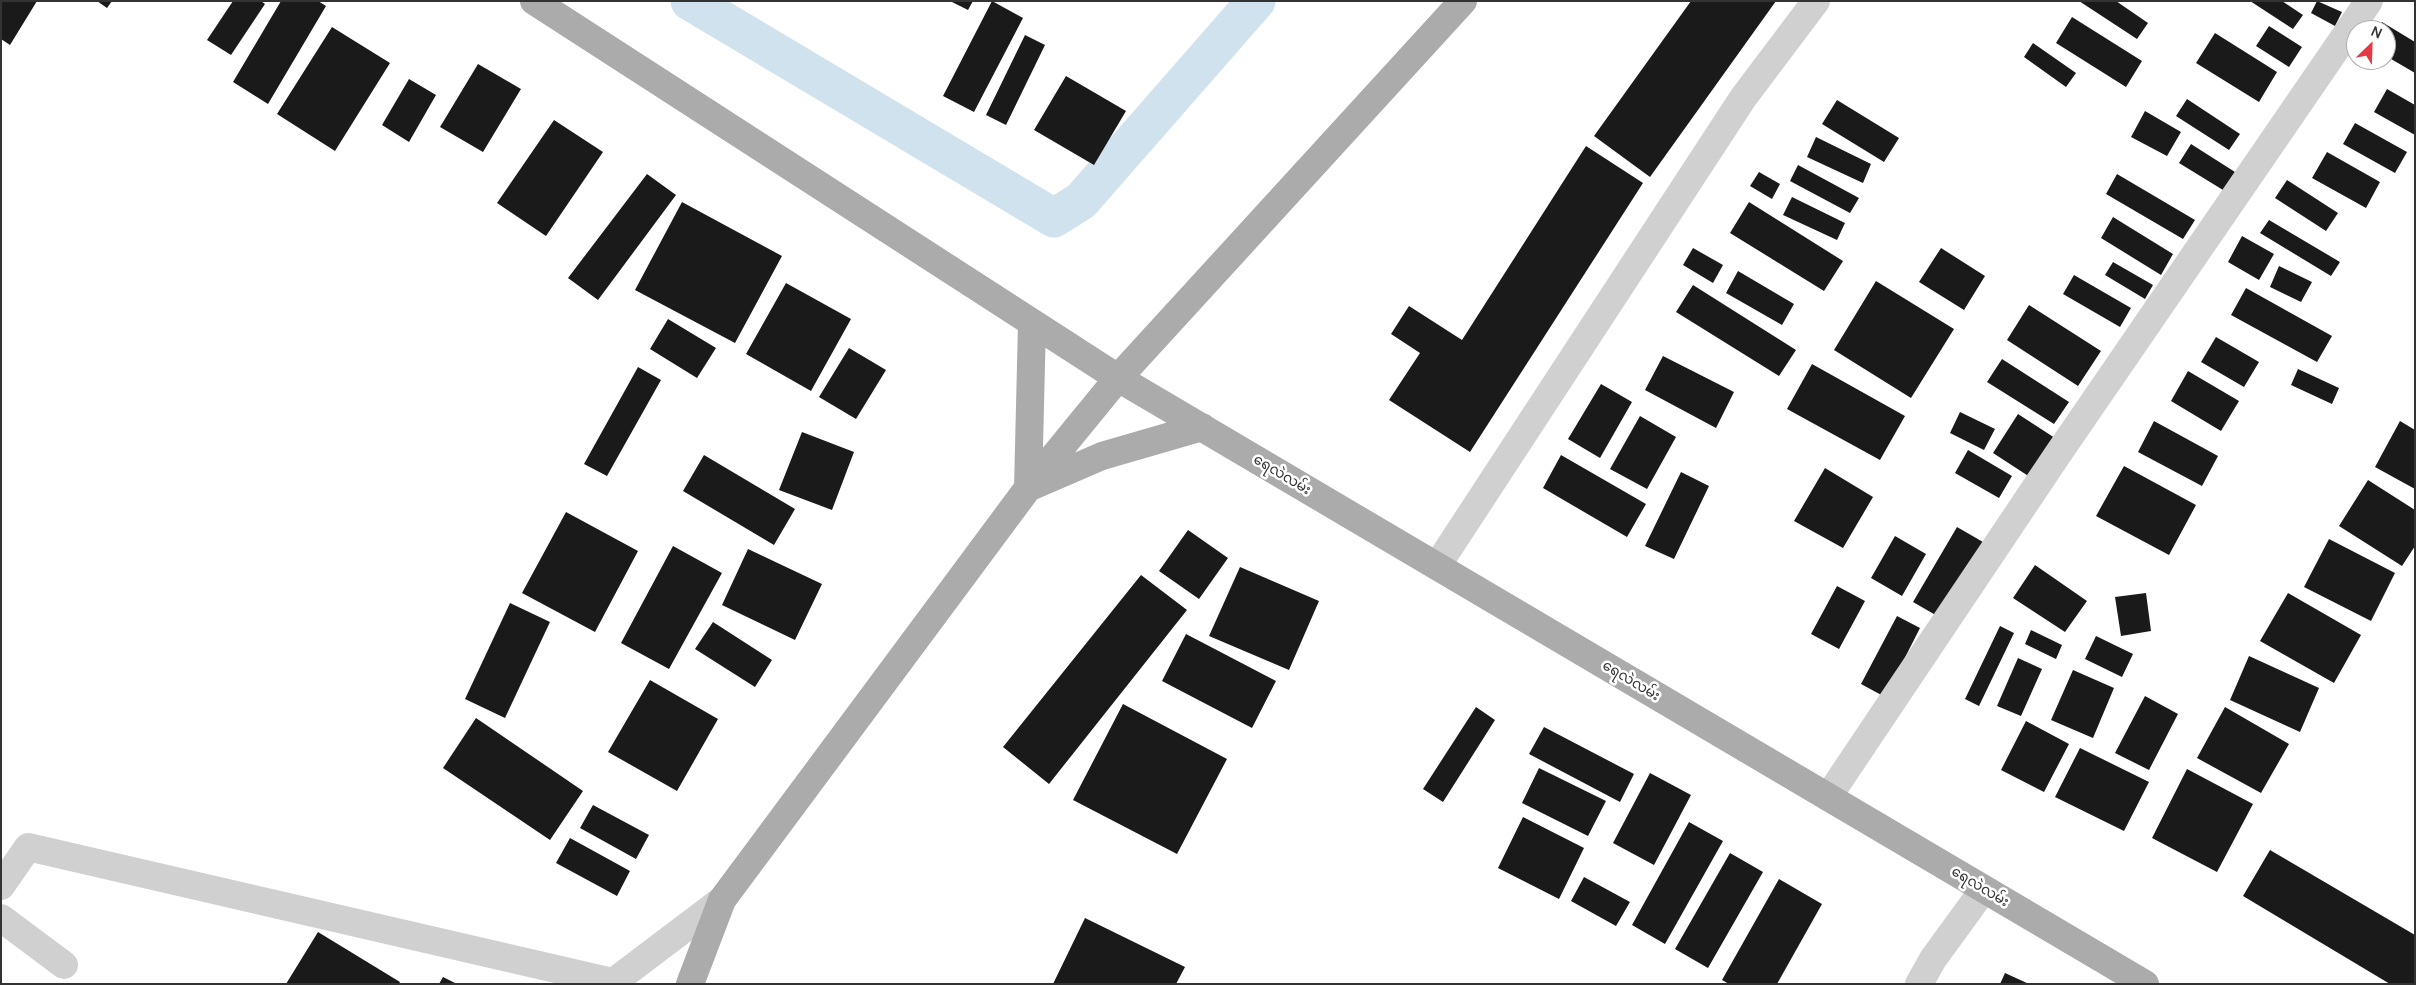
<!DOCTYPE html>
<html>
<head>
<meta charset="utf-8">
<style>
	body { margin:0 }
	#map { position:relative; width:2416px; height:985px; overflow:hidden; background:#fff; font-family:Manrope,sans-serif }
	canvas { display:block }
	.frame { position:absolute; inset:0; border:2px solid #333; pointer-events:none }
	.north { position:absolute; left:2346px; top:20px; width:50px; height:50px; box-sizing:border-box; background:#fff; border:1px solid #adadad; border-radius:50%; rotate:24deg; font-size:14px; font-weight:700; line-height:20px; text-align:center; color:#333 }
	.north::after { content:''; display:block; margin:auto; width:18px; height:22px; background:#e63946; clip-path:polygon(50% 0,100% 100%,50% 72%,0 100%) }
</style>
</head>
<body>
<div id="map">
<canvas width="2416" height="985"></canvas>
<div class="frame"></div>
<div class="north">N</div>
</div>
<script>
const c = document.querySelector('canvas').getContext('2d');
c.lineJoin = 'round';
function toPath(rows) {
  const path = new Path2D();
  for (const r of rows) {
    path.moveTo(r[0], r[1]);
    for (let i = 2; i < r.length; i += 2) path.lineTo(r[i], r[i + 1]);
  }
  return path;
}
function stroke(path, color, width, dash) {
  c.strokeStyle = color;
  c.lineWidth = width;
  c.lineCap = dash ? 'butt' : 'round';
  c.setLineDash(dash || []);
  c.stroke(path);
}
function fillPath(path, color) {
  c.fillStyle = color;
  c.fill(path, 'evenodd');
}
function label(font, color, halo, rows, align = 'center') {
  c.font = font + ' Manrope,"Noto Sans Myanmar",sans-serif';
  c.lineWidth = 5;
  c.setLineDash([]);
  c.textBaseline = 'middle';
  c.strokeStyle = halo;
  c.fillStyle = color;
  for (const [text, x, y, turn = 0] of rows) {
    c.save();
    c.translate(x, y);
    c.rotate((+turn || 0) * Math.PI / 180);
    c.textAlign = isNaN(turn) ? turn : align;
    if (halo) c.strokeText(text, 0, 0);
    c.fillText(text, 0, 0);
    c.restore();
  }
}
stroke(toPath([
	[690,1,1054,218,1081,201,1256,1]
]), '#cfe2ee', 39);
fillPath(toPath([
	[1,1,37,1,10,45,1,39],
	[97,1,112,1,107,8],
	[233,1,261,1,265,4,231,55,207,40],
	[281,1,318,1,326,6,268,104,233,82],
	[950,1,973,1,968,10],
	[992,1,1023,18,974,112,943,96],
	[1691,1,1776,1,1650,177,1594,136],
	[2079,1,2116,1,2148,23,2137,39],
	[2250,1,2282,1,2303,15,2293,29],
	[2317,1,2342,12,2335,26,2311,13],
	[2072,17,2142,61,2126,87,2056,43],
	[2382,22,2415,42,2415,73,2386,56,2386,30,2377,30],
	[2269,26,2302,47,2289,67,2256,46],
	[332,27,390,63,335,151,277,114],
	[2215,33,2277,72,2259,102,2196,63],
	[1025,35,1045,45,1006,125,986,115],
	[2033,43,2076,73,2066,87,2024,57],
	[478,64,521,89,483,152,440,127],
	[1066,76,1126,111,1094,165,1034,130],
	[409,79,436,95,409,142,382,125],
	[2387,89,2415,105,2415,135,2374,112],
	[2187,99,2240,134,2229,150,2176,116],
	[1837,100,1899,138,1884,162,1822,124],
	[2145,111,2181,132,2167,156,2131,137],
	[554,120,603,152,546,236,497,203],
	[2355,123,2407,152,2395,173,2343,144],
	[1816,137,1871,164,1863,183,1807,157],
	[2191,144,2235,172,2223,190,2179,163],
	[1586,146,1643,183,1470,452,1389,400,1420,353,1391,334,1409,306,1462,340],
	[2327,152,2380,182,2366,208,2312,178],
	[1798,165,1859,198,1850,213,1790,181],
	[1759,172,1780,184,1772,199,1750,186],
	[647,174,676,195,598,300,568,278],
	[2117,174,2195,220,2183,239,2106,194],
	[2287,180,2338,213,2326,231,2275,198],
	[1792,197,1845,223,1837,240,1783,215],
	[682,202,782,256,735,343,635,290],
	[1749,202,1843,261,1824,291,1730,233],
	[2113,217,2173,254,2161,275,2101,238],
	[2269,220,2340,262,2331,276,2260,233],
	[2242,236,2274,254,2259,280,2228,262],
	[1693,248,1723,265,1713,283,1683,265],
	[1941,248,1985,276,1964,310,1919,282],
	[2113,262,2153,285,2145,299,2105,275],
	[2279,266,2312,282,2301,302,2270,287],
	[1738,271,1794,304,1782,325,1726,293],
	[2074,275,2131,308,2120,327,2063,294],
	[1876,281,1954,329,1911,398,1834,350],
	[786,283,851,319,811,391,746,354],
	[1693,285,1796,350,1779,376,1676,312],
	[2246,288,2332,336,2317,362,2231,315],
	[2029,305,2101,351,2078,386,2007,340],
	[668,319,716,348,697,378,650,349],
	[2216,337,2259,362,2244,387,2201,362],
	[849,348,886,370,856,419,819,397],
	[1663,356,1734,392,1716,428,1645,390],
	[2002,359,2069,402,2054,424,1987,382],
	[1812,364,1905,416,1880,460,1787,409],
	[638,367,661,380,607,476,584,464],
	[2298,369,2339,388,2332,404,2291,385],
	[2188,371,2239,401,2221,431,2171,401],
	[1601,384,1632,402,1600,458,1568,439],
	[1960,412,1995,429,1984,450,1950,433],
	[2018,414,2058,440,2033,479,1993,453],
	[1640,416,1676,437,1647,489,1610,469],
	[2154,421,2218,456,2202,486,2138,452],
	[2400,421,2415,430,2415,489,2375,467],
	[802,432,854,452,832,510,779,490],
	[1968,450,2012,476,1999,498,1955,473],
	[704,455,795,509,774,545,683,491],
	[1561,455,1646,504,1627,537,1543,488],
	[2124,466,2196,505,2169,555,2096,516],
	[1825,468,1873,497,1843,548,1794,521],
	[1681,472,1709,486,1674,559,1645,546],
	[2368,480,2415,510,2415,546,2402,566,2339,526],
	[566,512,638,551,595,632,522,593],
	[1957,527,1983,542,1939,617,1913,602],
	[1188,530,1228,558,1199,599,1159,571],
	[1895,536,1926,554,1902,596,1871,578],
	[2329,539,2395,573,2371,621,2304,587],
	[673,546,722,573,669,669,621,643],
	[748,549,822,584,795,640,722,605],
	[2035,565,2087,601,2065,632,2013,598],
	[1240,567,1319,601,1289,670,1209,636],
	[1141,575,1187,610,1049,784,1003,747],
	[1837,586,1865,601,1839,649,1811,634],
	[2146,593,2151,631,2121,636,2115,597],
	[2288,593,2361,635,2334,683,2260,641],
	[510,603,550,622,505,718,465,699],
	[1897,616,1920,628,1885,697,1861,684],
	[713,622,772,660,755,687,695,649],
	[2000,626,2014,633,1979,706,1965,699],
	[2031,630,2062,645,2056,659,2025,644],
	[1186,634,1276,681,1252,728,1162,681],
	[2096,636,2133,654,2122,677,2085,659],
	[2249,656,2319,688,2300,732,2230,700],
	[2018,658,2042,669,2021,716,1997,706],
	[2073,670,2114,688,2093,738,2051,720],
	[650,680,718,719,677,791,608,752],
	[2145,696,2178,714,2149,770,2115,753],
	[1123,704,1227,759,1177,854,1073,800],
	[1476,707,1495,720,1443,802,1423,789],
	[2225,707,2289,744,2261,793,2197,758],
	[476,718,583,791,550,840,443,768],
	[2026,721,2069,744,2044,792,2001,770],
	[1544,727,1634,774,1620,802,1529,754],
	[2080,748,2149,782,2124,831,2055,797],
	[1539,768,1606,801,1588,836,1522,803],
	[2187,769,2253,804,2217,872,2152,838],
	[1650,773,1691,795,1654,865,1613,843],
	[593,805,649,835,636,859,580,828],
	[1523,817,1584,848,1559,899,1498,868],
	[1689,822,1723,841,1665,944,1632,925],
	[570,838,630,871,617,896,556,863],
	[2270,850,2415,935,2415,984,2390,984,2243,896],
	[1730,853,1763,872,1708,968,1675,949],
	[1584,877,1630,902,1616,926,1571,901],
	[1779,879,1822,904,1777,984,1729,984,1722,980],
	[1085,918,1185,967,1176,984,1053,984],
	[318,932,400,982,399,984,286,984],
	[2005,973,2029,984,2000,984],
	[443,977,457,984,439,984]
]), '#1a1a1a');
stroke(toPath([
	[1437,566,1743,98,1816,1],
	[1828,797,2058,454,2369,1],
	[1,886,28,847,612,982],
	[1,918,64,965],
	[611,984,722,900],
	[1919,984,1933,959,1984,889]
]), '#d0d0d0', 28);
stroke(toPath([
	[534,1,1118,378,2145,984],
	[1032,323,1028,488,1102,456,1202,427],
	[690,984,722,900,1028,488,1118,378,1463,1]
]), '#ababab', 28);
label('14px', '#333', '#fff', [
	["ရေလဲလမ်း",1282,475,31],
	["ရေလဲလမ်း",1631,681,31],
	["ရေလဲလမ်း",1980,887,31]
]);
</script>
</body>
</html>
